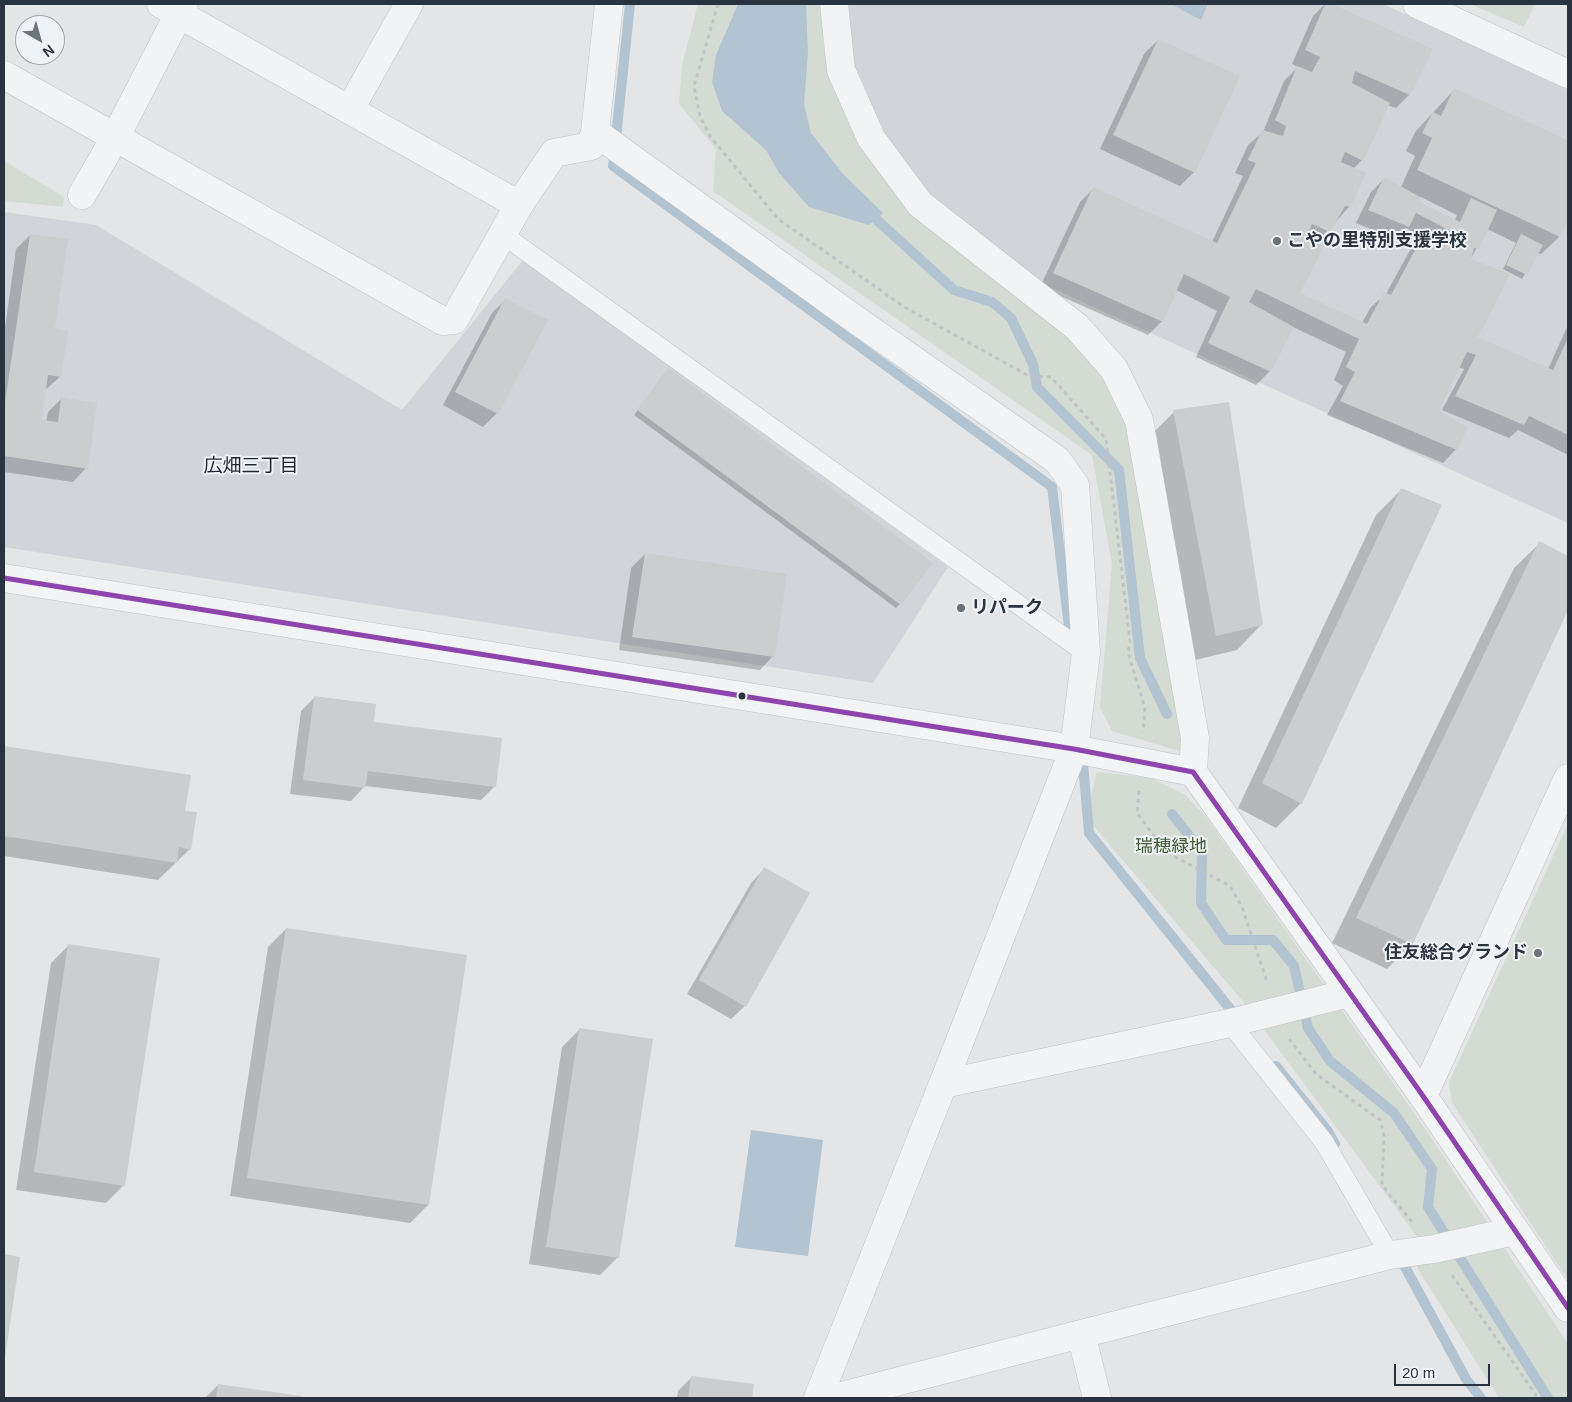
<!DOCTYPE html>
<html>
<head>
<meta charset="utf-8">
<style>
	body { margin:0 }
	#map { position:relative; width:1572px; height:1402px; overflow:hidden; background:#e3e5e7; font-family:Helvetica,sans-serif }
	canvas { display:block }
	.frame { position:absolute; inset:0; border:5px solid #293440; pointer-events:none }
	.north { position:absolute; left:15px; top:15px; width:50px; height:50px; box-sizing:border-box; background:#f0f3f6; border:1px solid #a0a7ad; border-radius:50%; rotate:142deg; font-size:14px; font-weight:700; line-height:20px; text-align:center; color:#293440 }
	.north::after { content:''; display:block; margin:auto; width:18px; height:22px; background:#6a727a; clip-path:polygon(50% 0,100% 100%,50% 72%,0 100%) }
	.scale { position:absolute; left:1394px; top:1364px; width:96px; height:22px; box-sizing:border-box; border:2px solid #293440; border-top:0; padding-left:6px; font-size:15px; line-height:18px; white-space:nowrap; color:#293440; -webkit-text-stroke:4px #f0f3f6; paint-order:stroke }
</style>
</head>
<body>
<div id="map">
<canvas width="1572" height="1402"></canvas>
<div class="frame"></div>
<div class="north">N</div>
<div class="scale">20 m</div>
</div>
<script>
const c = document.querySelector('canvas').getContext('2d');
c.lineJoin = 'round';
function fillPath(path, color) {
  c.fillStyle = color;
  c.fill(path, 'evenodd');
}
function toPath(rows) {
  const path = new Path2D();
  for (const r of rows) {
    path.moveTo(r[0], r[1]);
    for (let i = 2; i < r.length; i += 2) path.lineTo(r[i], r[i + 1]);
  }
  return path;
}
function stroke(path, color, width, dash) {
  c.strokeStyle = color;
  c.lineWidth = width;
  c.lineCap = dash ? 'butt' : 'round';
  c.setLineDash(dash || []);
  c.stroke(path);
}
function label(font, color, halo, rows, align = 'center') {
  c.font = font + ' Helvetica,"Noto Sans JP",sans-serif';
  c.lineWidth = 4;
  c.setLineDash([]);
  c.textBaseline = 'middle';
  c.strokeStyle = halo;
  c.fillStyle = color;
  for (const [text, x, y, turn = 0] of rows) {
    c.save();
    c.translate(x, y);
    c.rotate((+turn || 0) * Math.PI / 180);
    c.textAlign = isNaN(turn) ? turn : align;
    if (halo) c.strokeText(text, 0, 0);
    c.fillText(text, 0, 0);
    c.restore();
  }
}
fillPath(toPath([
	[842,4,1383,4,1568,90,1568,523,1043,284,930,198,876,128,850,57],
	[4,212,96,225,402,410,523,260,948,567,873,683,4,547]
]), '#d1d5da');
fillPath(toPath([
	[698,4,824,4,823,44,863,141,1072,331,1135,423,1189,754,1112,731,1100,707,1112,564,1092,455,713,191,716,149,679,104,682,65],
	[1470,4,1535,4,1524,27],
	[4,161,64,197,63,207,4,201],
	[1097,772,1151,778,1185,795,1206,817,1426,1130,1568,1344,1568,1398,1499,1398,1418,1269,1418,1238,1246,1005,1086,817],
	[1568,824,1568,1280,1452,1103,1449,1082]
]), '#d4dbd3');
fillPath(toPath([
	[738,4,806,4,808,52,804,104,811,133,843,174,883,213,869,225,809,207,779,173,766,150,722,111,712,82,716,55],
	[1171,4,1208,4,1201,20],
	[751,1130,823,1140,808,1256,735,1247]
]), '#b2c3d1');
fillPath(toPath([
	[1325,4,1431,50,1409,95,1396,108,1387,105,1362,160,1353,169,1350,206,1317,242,1298,294,1362,323,1371,307,1386,294,1410,250,1423,237,1406,228,1394,239,1356,223,1371,192,1385,178,1401,187,1415,156,1406,151,1416,131,1454,90,1568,141,1568,218,1559,237,1541,254,1537,253,1522,279,1503,269,1516,243,1487,229,1470,260,1476,338,1548,369,1568,325,1568,455,1518,430,1509,438,1442,410,1464,369,1458,367,1437,411,1456,449,1443,463,1327,415,1343,386,1334,380,1346,352,1293,327,1270,371,1256,385,1196,357,1217,311,1176,290,1162,321,1148,335,1040,287,1080,202,1093,189,1212,242,1243,176,1235,173,1248,145,1263,132,1284,81,1298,67,1292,64,1313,16],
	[1421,197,1457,215,1455,220,1419,203],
	[1158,40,1194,172,1180,186,1100,149,1144,54],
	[30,235,53,330,60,377,45,390,41,421,46,422,48,412,61,399,86,468,73,482,4,472,4,335,16,249],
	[506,299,547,321,497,413,483,427,443,405,492,313],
	[664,374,900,604,896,608,634,415],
	[1174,412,1262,624,1237,650,1191,661,1149,437],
	[1401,490,1301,803,1276,828,1238,808,1376,515],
	[1540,543,1568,557,1568,607,1412,943,1387,969,1332,943,1514,568],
	[645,554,773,656,760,670,619,650,631,568],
	[314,698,494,787,481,800,365,786,351,801,290,794,301,711],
	[4,747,189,776,184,812,190,849,158,880,4,856],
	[764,869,745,1006,731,1019,687,994,751,883],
	[286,929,428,1205,410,1223,230,1196,268,947],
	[69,945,124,1185,106,1203,16,1190,51,963],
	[580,1029,618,1257,600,1275,529,1264,562,1047],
	[4,1256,19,1258,4,1356],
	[692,1377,752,1385,751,1398,677,1398,678,1391],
	[218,1385,300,1397,300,1398,205,1398]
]), '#0003');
stroke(toPath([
	[630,4,613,166,1052,487,1071,643],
	[867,211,954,290,992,302,1011,318,1033,364,1037,387,1119,470,1140,658,1167,714],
	[1082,752,1089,833,1239,1020],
	[1172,814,1202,852,1201,903,1226,940,1273,940,1294,966,1308,1028,1330,1061,1394,1113,1432,1169,1428,1207,1548,1398],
	[1276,1066,1327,1130,1335,1144],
	[1399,1256,1466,1379,1481,1398]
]), '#b2c3d1', 10);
fillPath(toPath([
	[1325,4,1332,4,1433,49,1410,95,1355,71,1352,83,1390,103,1363,161,1345,152,1341,162,1366,173,1351,207,1345,206,1330,232,1312,224,1307,236,1325,244,1300,293,1367,324,1384,292,1391,295,1423,235,1437,241,1441,234,1451,238,1454,233,1416,213,1409,227,1368,210,1384,177,1422,198,1420,202,1460,222,1471,198,1497,210,1479,249,1474,248,1471,259,1510,274,1478,337,1553,370,1568,338,1568,435,1529,416,1524,425,1455,396,1476,355,1467,352,1439,411,1468,427,1457,450,1340,401,1355,372,1346,367,1359,339,1256,289,1249,302,1294,327,1271,372,1208,343,1230,297,1184,274,1163,322,1053,273,1093,187,1217,243,1256,163,1248,160,1262,130,1283,136,1286,126,1275,120,1297,66,1312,72,1320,57,1305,50],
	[1158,39,1240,76,1195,173,1113,135],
	[1454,88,1568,140,1568,221,1560,237,1417,170,1432,138,1422,133,1433,112,1441,116],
	[30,234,68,239,55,329,68,331,61,377,48,375,42,420,58,422,61,397,97,403,88,469,4,456,4,409],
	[1521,234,1543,245,1527,275,1506,265],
	[505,298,548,320,498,414,455,392],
	[668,368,933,563,901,605,637,410],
	[1229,402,1263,625,1216,636,1173,410],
	[1401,488,1442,505,1302,804,1262,783],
	[1539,541,1568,556,1568,610,1413,944,1356,918],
	[645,553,787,574,775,657,632,637],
	[314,696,376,704,374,722,502,738,496,787,368,771,365,788,303,780],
	[4,746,191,775,185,811,197,812,191,850,179,847,177,863,4,836],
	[764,867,810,893,746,1007,699,980],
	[286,928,467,955,429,1205,247,1178],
	[68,944,160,958,125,1186,34,1172],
	[579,1028,653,1039,619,1258,546,1247],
	[4,1254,20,1257,5,1357,4,1357],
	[691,1376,754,1384,752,1398,688,1398],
	[218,1384,301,1396,301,1398,216,1398]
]), '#cbcdcf');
const service = toPath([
	[502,234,1086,653],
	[1230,1023,1324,1142,1390,1255]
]);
const pedestrian = toPath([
	[834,4,841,70,871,138,920,204,1077,327,1114,369,1139,420,1195,738,1193,772]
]);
const minor = toPath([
	[161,4,519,205,554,153,591,146,595,132],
	[609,4,595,132,859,322,1057,460,1075,485,1086,653,1074,749,943,1084],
	[1417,4,1568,74],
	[4,75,443,321,454,320,519,205],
	[350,109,409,4],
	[82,195,116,136,184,4],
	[1423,1096,1568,778],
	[1081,1334,1390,1255,1434,1249,1514,1231],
	[818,1398,943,1084,1230,1023,1349,993],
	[834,1398,1081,1334,1097,1398]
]);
const tertiary = toPath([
	[4,578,1074,749,1193,772,1423,1096,1568,1308]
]);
stroke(service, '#c1c3c5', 20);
stroke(pedestrian, '#c1c3c5', 29);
stroke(minor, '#c1c3c5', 29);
stroke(tertiary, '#c1c3c5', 29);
stroke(toPath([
	[718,4,694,86,700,116,710,136,778,219,906,308,1029,376,1051,377,1106,439,1130,641,1128,653,1145,708,1143,732],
	[1139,791,1137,813,1166,852,1230,886,1242,907,1267,982],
	[1289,1039,1316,1074,1380,1120,1384,1135,1382,1185,1412,1222],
	[1452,1275,1538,1398]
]), '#c1c4c7', 3, [4, 4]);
stroke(service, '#f1f3f4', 19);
stroke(pedestrian, '#f1f3f4', 28);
stroke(minor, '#f1f3f4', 28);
stroke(tertiary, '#f1f3f4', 28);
stroke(toPath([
	[4,578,1074,749,1193,772,1423,1096,1568,1308]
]), '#8e44ad', 5);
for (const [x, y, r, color] of [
	[1277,241,5,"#6a727a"],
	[961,608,5,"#6a727a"],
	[742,696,4.5,"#293440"],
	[1538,953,5,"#6a727a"]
]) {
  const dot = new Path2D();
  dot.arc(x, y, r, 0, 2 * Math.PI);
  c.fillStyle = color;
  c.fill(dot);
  stroke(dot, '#f0f3f6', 2);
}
label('bold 18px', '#293440', '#f0f3f6', [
	["こやの里特別支援学校",1287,241],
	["リパーク",971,608],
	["住友総合グランド",1528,953,"right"]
], 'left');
label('18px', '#415b37', '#f0f3f6', [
	["瑞穂緑地",1171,847]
]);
label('19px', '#1c2531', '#f0f3f6', [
	["広畑三丁目",251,467]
]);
</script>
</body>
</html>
